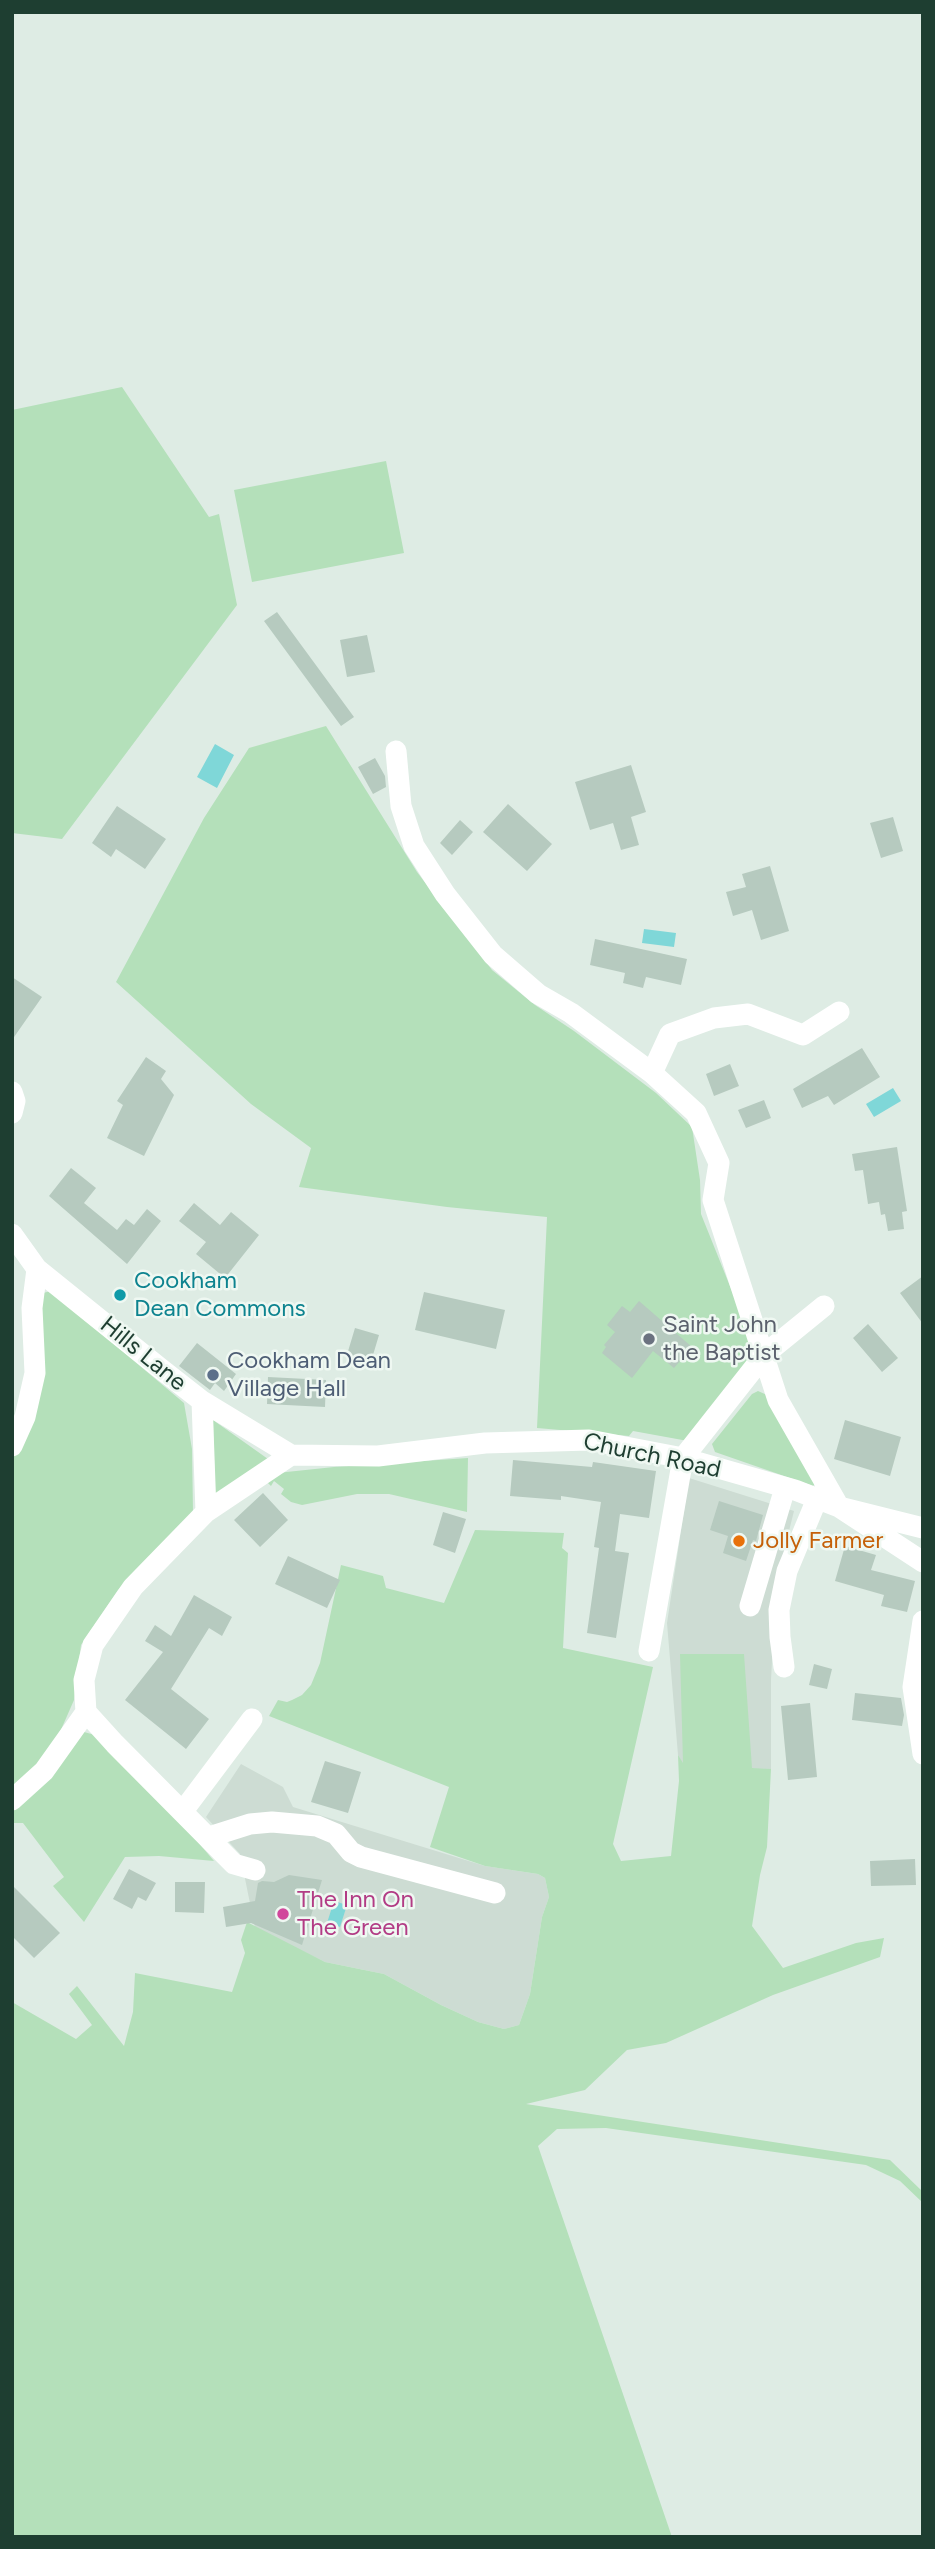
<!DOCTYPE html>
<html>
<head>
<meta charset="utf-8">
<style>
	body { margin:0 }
	#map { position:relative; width:935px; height:2549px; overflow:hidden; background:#deece4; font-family:Figtree,sans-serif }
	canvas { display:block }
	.frame { position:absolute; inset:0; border:14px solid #1e3e31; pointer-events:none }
</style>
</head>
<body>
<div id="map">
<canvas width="935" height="2549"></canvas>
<div class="frame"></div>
</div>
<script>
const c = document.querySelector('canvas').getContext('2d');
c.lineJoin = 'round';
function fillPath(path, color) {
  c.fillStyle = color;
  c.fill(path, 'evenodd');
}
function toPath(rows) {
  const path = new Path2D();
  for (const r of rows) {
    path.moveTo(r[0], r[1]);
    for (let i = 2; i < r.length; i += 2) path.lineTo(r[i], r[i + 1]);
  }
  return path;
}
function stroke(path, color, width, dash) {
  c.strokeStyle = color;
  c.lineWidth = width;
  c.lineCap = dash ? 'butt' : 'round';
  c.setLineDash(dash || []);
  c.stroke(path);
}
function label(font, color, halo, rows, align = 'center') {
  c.font = font + ' Figtree,sans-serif';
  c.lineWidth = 5;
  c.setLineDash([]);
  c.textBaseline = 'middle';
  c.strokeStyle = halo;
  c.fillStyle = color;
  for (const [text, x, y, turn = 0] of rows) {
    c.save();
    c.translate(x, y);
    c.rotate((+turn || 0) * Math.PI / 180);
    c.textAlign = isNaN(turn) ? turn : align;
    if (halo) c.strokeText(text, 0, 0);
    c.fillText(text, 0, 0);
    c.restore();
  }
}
fillPath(toPath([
	[689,1478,794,1511,776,1583,771,1680,771,1769,690,1768,683,1766,678,1755,667,1623],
	[241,1764,283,1787,293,1807,485,1866,538,1874,545,1878,549,1897,542,1917,530,1994,519,2025,504,2029,478,2022,441,2005,384,1974,325,1962,255,1928,240,1854,206,1817]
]), '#cddcd3');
fillPath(toPath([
	[122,387,209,517,219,514,237,605,62,839,12,833,12,410],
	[386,461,404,553,252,582,234,490],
	[326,726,417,872,492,970,535,1005,574,1031,656,1093,692,1127,700,1180,701,1214,752,1341,752,1364,688,1441,633,1431,629,1436,537,1428,547,1217,447,1207,299,1187,311,1148,251,1104,116,982,204,818,249,748],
	[51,1291,184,1403,192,1449,193,1513,118,1590,81,1645,74,1700,60,1732,45,1760,12,1791,12,1459,27,1427,43,1293],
	[758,1391,767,1395,818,1480,813,1486,715,1452,712,1444,752,1394],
	[213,1420,268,1459,215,1497],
	[468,1458,467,1512,389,1494,357,1494,302,1505,291,1502,281,1494,284,1489,274,1481,271,1486,262,1477,277,1473,334,1467],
	[475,1530,564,1533,562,1548,568,1553,563,1648,653,1667,613,1844,621,1861,671,1856,679,1781,678,1755,683,1763,680,1654,744,1654,752,1768,771,1769,767,1847,760,1875,752,1926,783,1968,856,1943,884,1938,880,1957,773,1995,666,2043,627,2050,585,2090,526,2104,890,2160,923,2192,923,2203,900,2181,866,2165,606,2128,557,2129,538,2146,672,2537,12,2537,12,2002,76,2039,92,2025,69,1994,77,1986,124,2046,133,2012,135,1973,232,1992,245,1953,241,1940,247,1922,325,1962,384,1974,441,2005,478,2022,504,2029,519,2025,530,1994,542,1917,549,1897,545,1878,538,1874,485,1866,430,1847,449,1787,269,1716,278,1700,287,1702,292,1700,302,1695,311,1685,320,1663,341,1565,383,1576,386,1588,444,1603],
	[84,1732,95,1735,170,1809,214,1861,159,1856,125,1857,84,1922,53,1886,64,1877,23,1823,12,1823,12,1811,31,1794]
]), '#b4e0ba');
fillPath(toPath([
	[215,744,234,755,217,788,197,777],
	[644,929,676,933,674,947,642,943],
	[893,1088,901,1101,874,1117,866,1104],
	[334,1901,347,1905,340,1927,327,1923]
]), '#7fd7d8');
fillPath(toPath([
	[277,612,354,717,341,726,264,621],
	[367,635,375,672,347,677,340,640],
	[375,758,385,776,386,787,373,794,358,767],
	[631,765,646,812,631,817,639,845,621,850,613,823,590,830,575,782],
	[508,804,552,844,527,871,483,832],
	[117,806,166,839,145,869,116,849,111,857,92,843],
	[893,817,903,851,881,858,870,823],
	[460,820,473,832,452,855,440,843],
	[770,866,789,931,761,940,752,910,733,916,726,892,746,887,742,874],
	[595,939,687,959,681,985,646,977,643,988,623,983,625,973,590,965],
	[12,977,42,997,12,1040],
	[862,1048,880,1077,834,1105,828,1096,802,1108,793,1089],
	[146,1057,166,1071,161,1079,174,1095,144,1156,107,1138,123,1105,117,1101],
	[730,1064,739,1086,714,1096,706,1074],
	[764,1100,771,1118,746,1128,738,1110],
	[897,1147,907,1211,902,1212,904,1229,888,1231,885,1214,881,1215,879,1202,868,1204,863,1170,855,1171,852,1154],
	[71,1168,96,1188,84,1203,117,1230,126,1219,134,1225,147,1209,161,1221,127,1264,49,1196],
	[194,1203,220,1225,231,1212,259,1235,225,1278,196,1254,206,1242,179,1221],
	[923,1276,923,1324,900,1293],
	[424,1292,505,1310,496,1349,415,1330],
	[639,1301,692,1347,674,1368,653,1351,632,1378,602,1353,606,1347,604,1345,615,1332,607,1325,622,1306,630,1312],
	[868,1324,898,1358,882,1372,853,1338],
	[355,1328,379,1335,370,1365,346,1358],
	[197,1343,236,1374,224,1391,215,1383,210,1390,179,1366],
	[268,1377,326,1380,325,1407,267,1404],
	[845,1420,901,1437,890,1476,834,1459],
	[513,1460,592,1467,593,1462,656,1471,649,1518,620,1514,615,1551,629,1553,616,1638,587,1633,599,1548,594,1547,601,1502,561,1496,561,1500,510,1496],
	[263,1493,288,1520,260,1547,234,1520],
	[719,1501,763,1515,756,1541,753,1540,746,1561,723,1553,728,1536,710,1530],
	[443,1512,466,1519,455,1553,433,1545],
	[845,1546,876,1555,871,1570,915,1581,907,1612,881,1606,884,1595,835,1581],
	[288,1556,340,1580,327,1608,275,1584],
	[194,1595,232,1617,222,1636,209,1628,171,1689,209,1719,186,1749,125,1700,163,1652,145,1641,155,1625,171,1636],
	[814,1664,832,1669,827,1689,809,1685],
	[855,1693,901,1698,904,1715,902,1726,852,1720],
	[810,1703,817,1777,788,1780,781,1706],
	[325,1761,361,1772,348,1813,311,1802],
	[915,1859,916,1885,871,1886,870,1861],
	[129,1869,156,1883,146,1901,138,1897,132,1909,113,1899],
	[289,1875,322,1880,302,1945,251,1923,226,1927,223,1907,255,1901,258,1883,262,1881,274,1882],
	[175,1882,205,1882,204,1913,175,1912],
	[12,1885,60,1933,34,1958,12,1936]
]), '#b6cabf');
stroke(toPath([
	[396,751,401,806,414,846,445,894,493,955,538,994,571,1013,652,1073,696,1113,719,1163,713,1200,778,1400,839,1507,923,1562],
	[652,1073,670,1034,714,1018,748,1014,803,1035,839,1012],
	[12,1092,15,1101,12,1113],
	[12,1234,37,1269,161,1369,202,1401,291,1455,378,1456,485,1443,589,1440,683,1458,795,1490,839,1507,923,1528],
	[202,1401,206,1512],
	[12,1446,25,1417,35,1373,32,1308,37,1269],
	[750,1606,785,1488],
	[923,1621,913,1687,923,1754],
	[649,1651,683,1458,765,1354,824,1306],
	[784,1667,780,1637,779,1610,787,1571,817,1499],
	[12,1800,44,1771,86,1712],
	[183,1811,252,1719],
	[209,1837,250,1824,272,1822,317,1826,336,1834,351,1852,361,1857,495,1893],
	[255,1870,234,1864,115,1744,86,1712,84,1680,93,1645,133,1587,206,1512,291,1455]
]), '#fff', 21);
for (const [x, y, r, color] of [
	[120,1295,7,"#0f9aa8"],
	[649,1339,7,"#6b7280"],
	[213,1375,7,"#5c6f8a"],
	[739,1541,7,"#e8710a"],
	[283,1914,7,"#d1479c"]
]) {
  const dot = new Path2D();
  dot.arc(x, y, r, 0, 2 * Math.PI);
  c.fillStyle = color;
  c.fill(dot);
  stroke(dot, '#eff8f2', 2.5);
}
label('24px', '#0d838f', '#eff8f2', [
	["Cookham",134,1281],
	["Dean Commons",134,1309]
], 'left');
label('24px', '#5b616d', '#eff8f2', [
	["Saint John",663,1325],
	["the Baptist",663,1353]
], 'left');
label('24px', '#1e3e31', '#eff8f2', [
	["Hills Lane",143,1354,39],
	["Church Road",652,1456,12]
]);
label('24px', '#4e5e75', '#eff8f2', [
	["Cookham Dean",227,1361],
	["Village Hall",227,1389]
], 'left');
label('24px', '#c56008', '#eff8f2', [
	["Jolly Farmer",753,1541]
], 'left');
label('24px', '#b23c85', '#eff8f2', [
	["The Inn On",297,1900],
	["The Green",297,1928]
], 'left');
</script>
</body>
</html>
